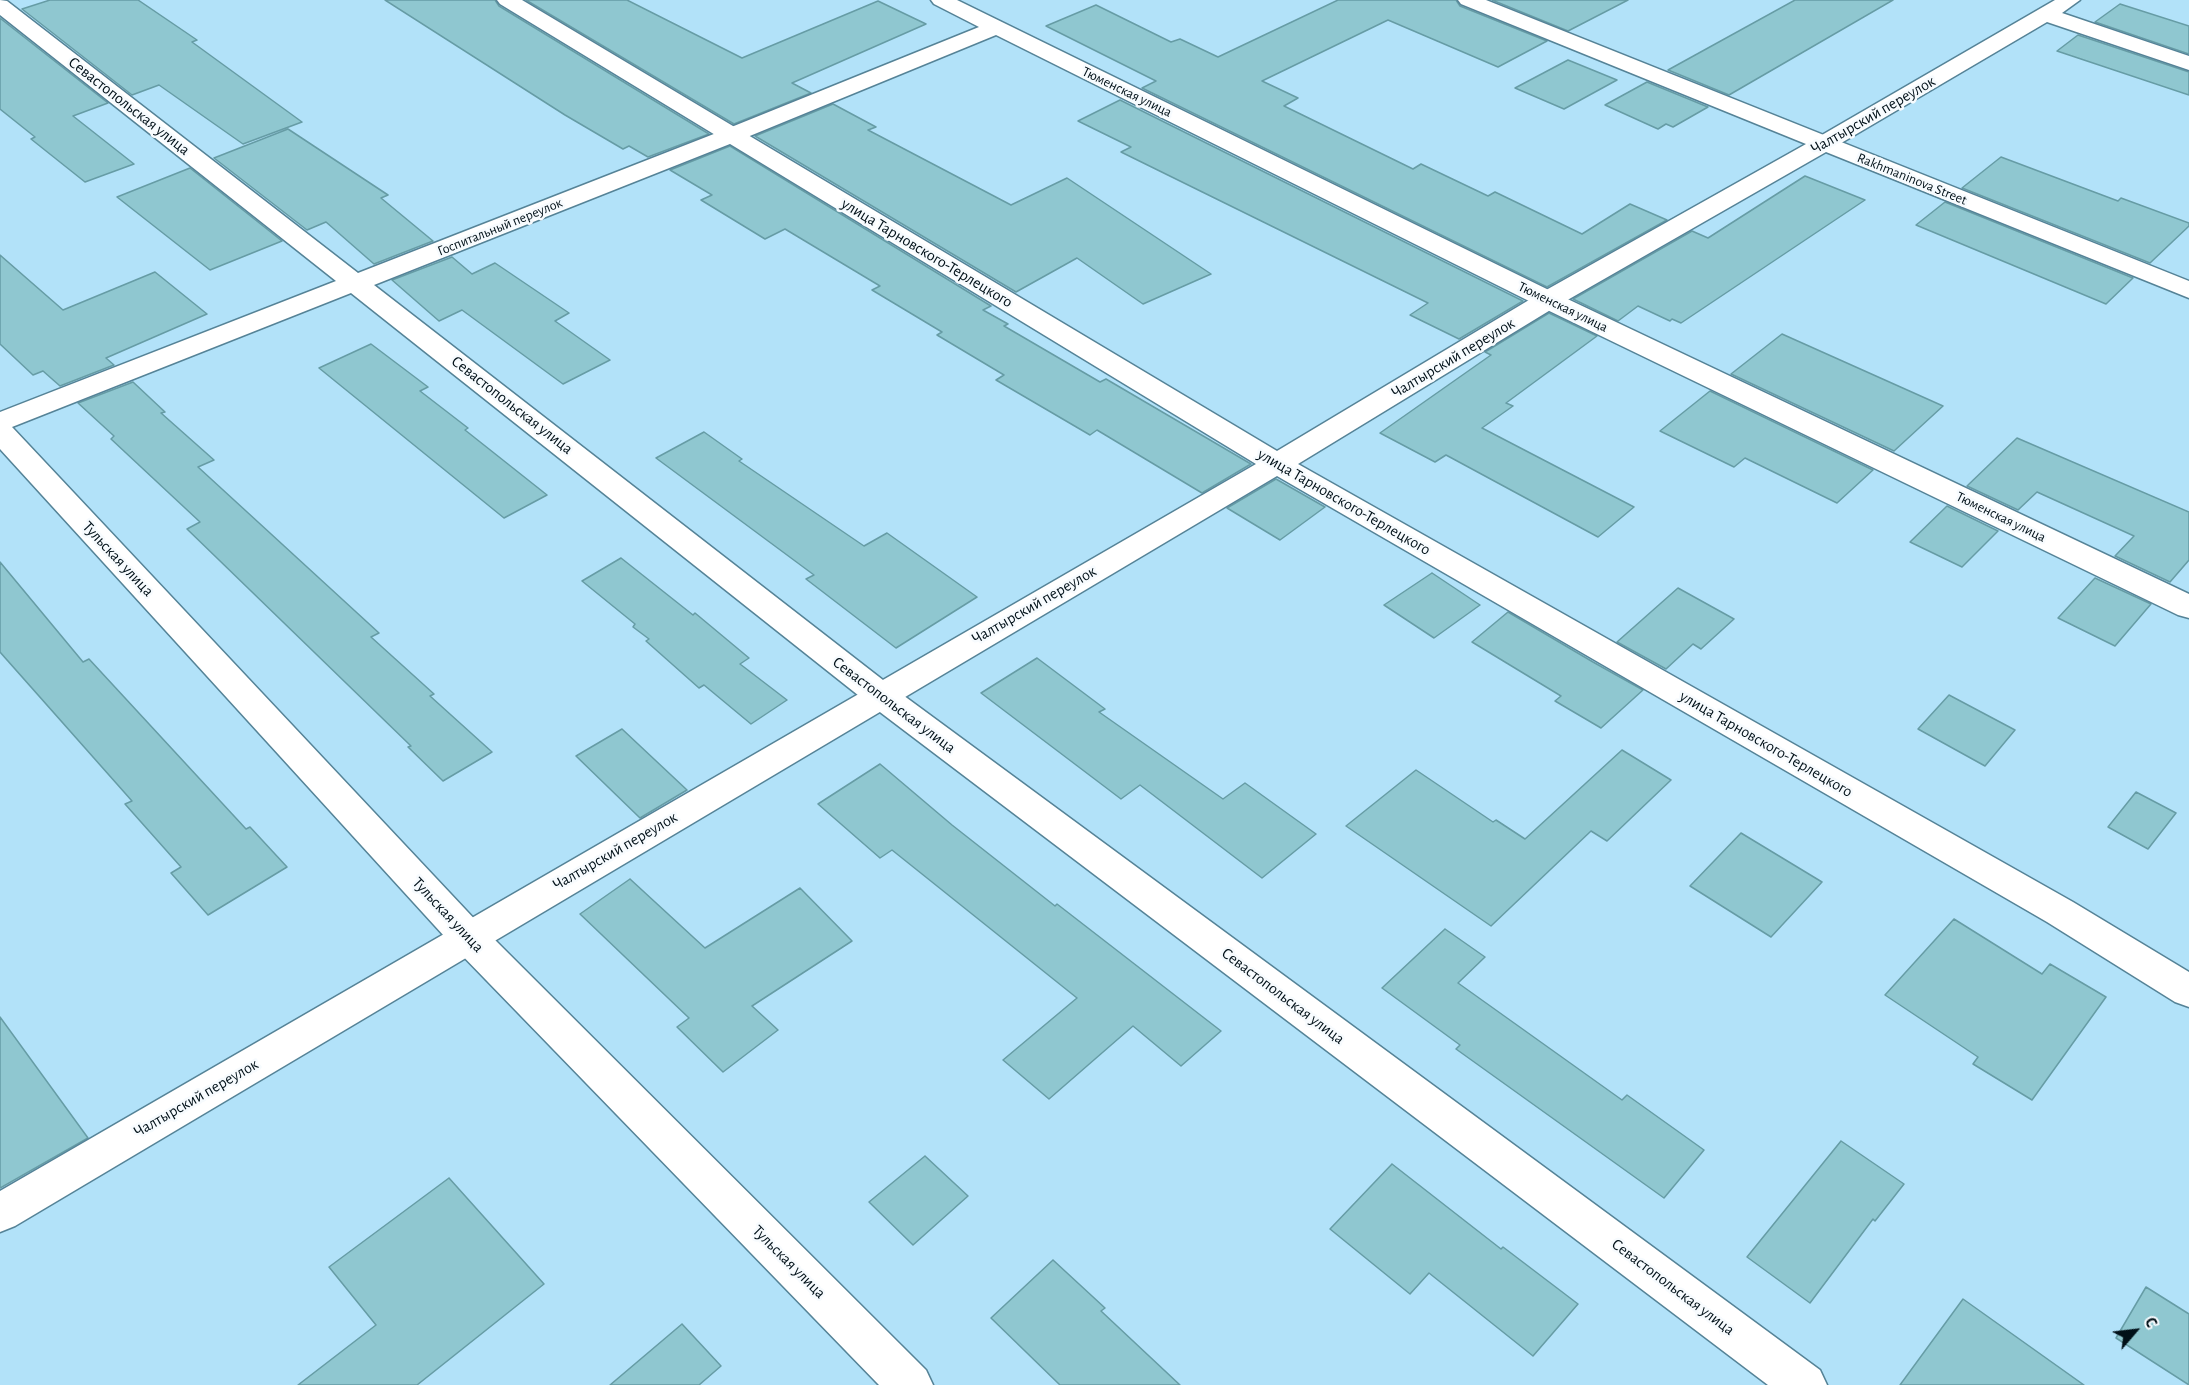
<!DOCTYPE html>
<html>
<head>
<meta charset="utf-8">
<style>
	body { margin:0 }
	#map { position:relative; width:2189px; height:1385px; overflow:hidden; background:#b2e2f9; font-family:"Alegreya Sans",sans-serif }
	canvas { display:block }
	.north { position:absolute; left:2105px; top:1301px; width:60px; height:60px; -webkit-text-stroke:4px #f7fbfe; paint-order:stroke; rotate:62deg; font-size:16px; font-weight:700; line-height:24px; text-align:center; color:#011018 }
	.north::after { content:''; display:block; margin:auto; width:21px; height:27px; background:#011018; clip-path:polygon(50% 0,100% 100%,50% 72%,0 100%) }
</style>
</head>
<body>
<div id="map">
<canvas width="2189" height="1385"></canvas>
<div class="north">С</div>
</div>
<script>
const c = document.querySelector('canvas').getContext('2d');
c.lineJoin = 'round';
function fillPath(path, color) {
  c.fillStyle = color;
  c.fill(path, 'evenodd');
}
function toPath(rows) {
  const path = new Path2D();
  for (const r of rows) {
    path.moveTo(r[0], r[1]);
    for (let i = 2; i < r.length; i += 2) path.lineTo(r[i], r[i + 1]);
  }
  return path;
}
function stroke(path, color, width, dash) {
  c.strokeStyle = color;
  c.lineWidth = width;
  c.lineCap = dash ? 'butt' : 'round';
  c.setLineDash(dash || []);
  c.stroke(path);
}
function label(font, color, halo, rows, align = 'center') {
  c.font = font + ' "Alegreya Sans",sans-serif';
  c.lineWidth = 5;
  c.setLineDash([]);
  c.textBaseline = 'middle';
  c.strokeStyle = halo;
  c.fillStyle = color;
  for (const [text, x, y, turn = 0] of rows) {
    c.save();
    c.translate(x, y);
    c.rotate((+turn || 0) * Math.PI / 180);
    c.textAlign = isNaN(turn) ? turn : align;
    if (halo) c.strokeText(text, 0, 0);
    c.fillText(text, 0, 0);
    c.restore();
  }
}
const building = toPath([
	[50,0,138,0,197,40,192,42,302,122,243,144,159,85,132,95,22,9,50,0],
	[385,0,495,0,499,6,709,134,648,157,629,146,623,149,565,115,385,0],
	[526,0,627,0,742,58,878,1,926,24,792,83,811,93,734,124,526,0],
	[1338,0,1456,0,1460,6,1547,41,1498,67,1388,20,1262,81,1298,98,1284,106,1413,169,1421,164,1488,196,1495,192,1582,234,1630,204,1667,220,1547,287,1142,88,1156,81,1046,26,1096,5,1171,42,1180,39,1218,57,1338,0],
	[1492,0,1628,0,1568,31,1492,0],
	[1795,0,1893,0,1729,95,1668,70,1795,0],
	[2120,4,2189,26,2189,54,2095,22,2120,4],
	[0,18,108,103,73,116,134,164,85,182,31,139,35,137,0,109,0,18],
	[2078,35,2189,72,2189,95,2057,51,2078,35],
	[1568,60,1617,80,1564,109,1515,88,1568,60],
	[1647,82,1708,107,1673,127,1666,124,1658,129,1605,105,1647,82],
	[1120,100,1523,301,1459,339,1410,315,1428,303,1121,152,1131,147,1078,121,1120,100],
	[833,104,876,127,868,130,1011,205,1067,178,1211,274,1143,304,1077,258,1016,292,755,136,833,104],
	[288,129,388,195,381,198,433,241,374,264,326,222,307,230,214,158,288,129],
	[730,146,991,306,983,310,1008,324,1004,326,1100,382,1106,379,1251,464,1202,493,1097,430,1090,435,996,380,1004,375,937,335,942,332,872,290,880,286,785,229,765,239,701,200,712,195,670,170,730,146],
	[2001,157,2118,201,2121,198,2189,223,2189,226,2150,263,1962,188,2001,157],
	[190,168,282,241,210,270,117,197,190,168],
	[1805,176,1865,200,1681,323,1672,319,1670,321,1638,306,1618,321,1573,299,1692,231,1708,238,1805,176],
	[1945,202,2133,278,2106,304,1916,225,1945,202],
	[0,255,63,310,155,272,207,314,106,358,114,365,60,386,43,371,33,375,0,344,0,255],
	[452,257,472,274,495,263,569,313,555,321,610,360,563,384,462,310,439,321,392,280,452,257],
	[1549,313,1597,336,1506,403,1513,406,1482,428,1634,507,1598,537,1446,455,1435,462,1380,433,1491,355,1485,352,1549,313],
	[1782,334,1943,406,1894,451,1731,374,1782,334],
	[371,344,428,387,420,391,468,428,465,430,547,495,504,518,319,368,371,344],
	[133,382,165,412,161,413,214,460,198,467,379,633,371,637,434,694,430,696,492,752,443,781,408,747,411,746,187,529,200,522,111,439,114,436,78,403,133,382],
	[1710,391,1873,470,1837,503,1745,458,1734,467,1660,431,1710,391],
	[704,432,742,459,739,461,864,546,887,533,977,597,896,648,806,579,814,575,656,458,704,432],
	[2017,438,2189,512,2189,560,2170,582,2115,556,2134,536,2037,492,2018,510,1967,486,2017,438],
	[1276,479,1325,507,1280,540,1227,508,1276,479],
	[1947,506,1998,531,1962,567,1910,542,1947,506],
	[621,558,693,615,695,613,749,658,740,664,787,700,751,724,704,685,699,688,646,641,649,639,633,627,635,624,582,581,621,558],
	[0,562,83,662,89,659,246,829,250,827,287,867,208,915,171,873,181,867,125,804,132,801,0,652,0,562],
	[1432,573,1480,605,1434,638,1384,605,1432,573],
	[2095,578,2151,604,2115,646,2058,618,2095,578],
	[1678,588,1734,619,1701,649,1693,644,1666,669,1617,642,1678,588],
	[1508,612,1593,662,1643,690,1601,728,1555,701,1561,696,1472,642,1508,612],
	[1037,658,1105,709,1099,712,1223,799,1245,783,1316,834,1262,878,1140,785,1121,799,981,693,1037,658],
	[1949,695,2015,730,1985,766,1918,729,1949,695],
	[622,729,687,790,640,818,576,756,622,729],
	[1622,750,1671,780,1607,841,1591,831,1491,926,1346,826,1416,770,1493,822,1496,820,1525,839,1622,750],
	[880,764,952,825,1055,906,1057,904,1221,1031,1181,1066,1133,1026,1049,1099,1003,1060,1077,998,892,850,880,858,818,804,880,764],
	[2136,792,2176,813,2148,849,2108,827,2136,792],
	[1741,833,1822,882,1771,937,1690,886,1741,833],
	[630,879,705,948,800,888,852,941,752,1006,778,1030,723,1072,677,1027,689,1018,580,914,630,879],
	[1954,919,2042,974,2050,964,2106,997,2032,1100,1973,1064,1978,1057,1885,995,1954,919],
	[1445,929,1485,957,1458,983,1622,1100,1627,1095,1704,1150,1664,1198,1456,1049,1460,1045,1382,988,1445,929],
	[0,1017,88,1138,0,1188,0,1017],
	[1841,1141,1904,1184,1875,1221,1873,1219,1810,1303,1747,1257,1841,1141],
	[925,1156,968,1196,913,1245,869,1202,925,1156],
	[1392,1164,1501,1249,1503,1247,1578,1304,1533,1356,1429,1273,1410,1294,1330,1229,1392,1164],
	[449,1178,544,1284,417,1385,298,1385,376,1325,329,1267,449,1178],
	[1053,1260,1105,1308,1101,1311,1180,1385,1060,1385,991,1318,1053,1260],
	[2146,1287,2189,1314,2189,1385,2116,1338,2146,1287],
	[1963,1299,2084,1385,1900,1385,1963,1299],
	[682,1324,721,1366,699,1385,610,1385,682,1324]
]);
fillPath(building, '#8fc7d0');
stroke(building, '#669ca5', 1.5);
const minor = toPath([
	[0,0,7,1,358,273,724,130,979,27,934,4,931,0,957,0,1557,294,2189,594,2189,618,2178,615,1539,306,996,35,740,140,374,285,892,687,1820,1370,1827,1385,1768,1385,868,703,351,293,12,427,481,926,926,1370,933,1385,879,1385,455,948,0,449,0,412,336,281,0,15,0,0],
	[2055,0,2080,0,2062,13,2189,56,2189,70,2047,22,1831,149,1823,151,1815,149,1811,144,1815,139,2055,0]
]);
const tertiary = toPath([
	[497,0,522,0,1277,451,1539,294,1806,144,1461,4,1458,0,1486,0,2189,281,2189,298,1826,152,1557,306,1298,464,2073,902,2189,972,2189,1007,2175,1002,2047,922,1277,476,15,1226,0,1232,0,1191,1256,464,500,4,497,0]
]);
stroke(minor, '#558397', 3);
stroke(tertiary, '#558397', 3);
fillPath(minor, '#fff');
fillPath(tertiary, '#fff');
label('14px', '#011018', '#f7fbfe', [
	["Тюменская улица",1127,92,26],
	["Rakhmaninova Street",1912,179,22],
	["Госпитальный переулок",500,227,-22],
	["Тюменская улица",1563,307,26],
	["Тюменская улица",2001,517,26]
]);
label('16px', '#011018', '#f7fbfe', [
	["Севастопольская улица",129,106,38],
	["Чалтырский переулок",1873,115,-30],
	["улица Тарновского-Терлецкого",927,253,31],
	["Чалтырский переулок",1453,358,-31],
	["Севастопольская улица",512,405,38],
	["улица Тарновского-Терлецкого",1344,502,30],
	["Тульская улица",118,559,47],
	["Чалтырский переулок",1034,605,-30],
	["Севастопольская улица",894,705,37],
	["улица Тарновского-Терлецкого",1766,744,30],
	["Чалтырский переулок",615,851,-30],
	["Тульская улица",448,915,47],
	["Севастопольская улица",1283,996,37],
	["Чалтырский переулок",196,1098,-30],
	["Тульская улица",789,1262,45],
	["Севастопольская улица",1673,1287,37]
]);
</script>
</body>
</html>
